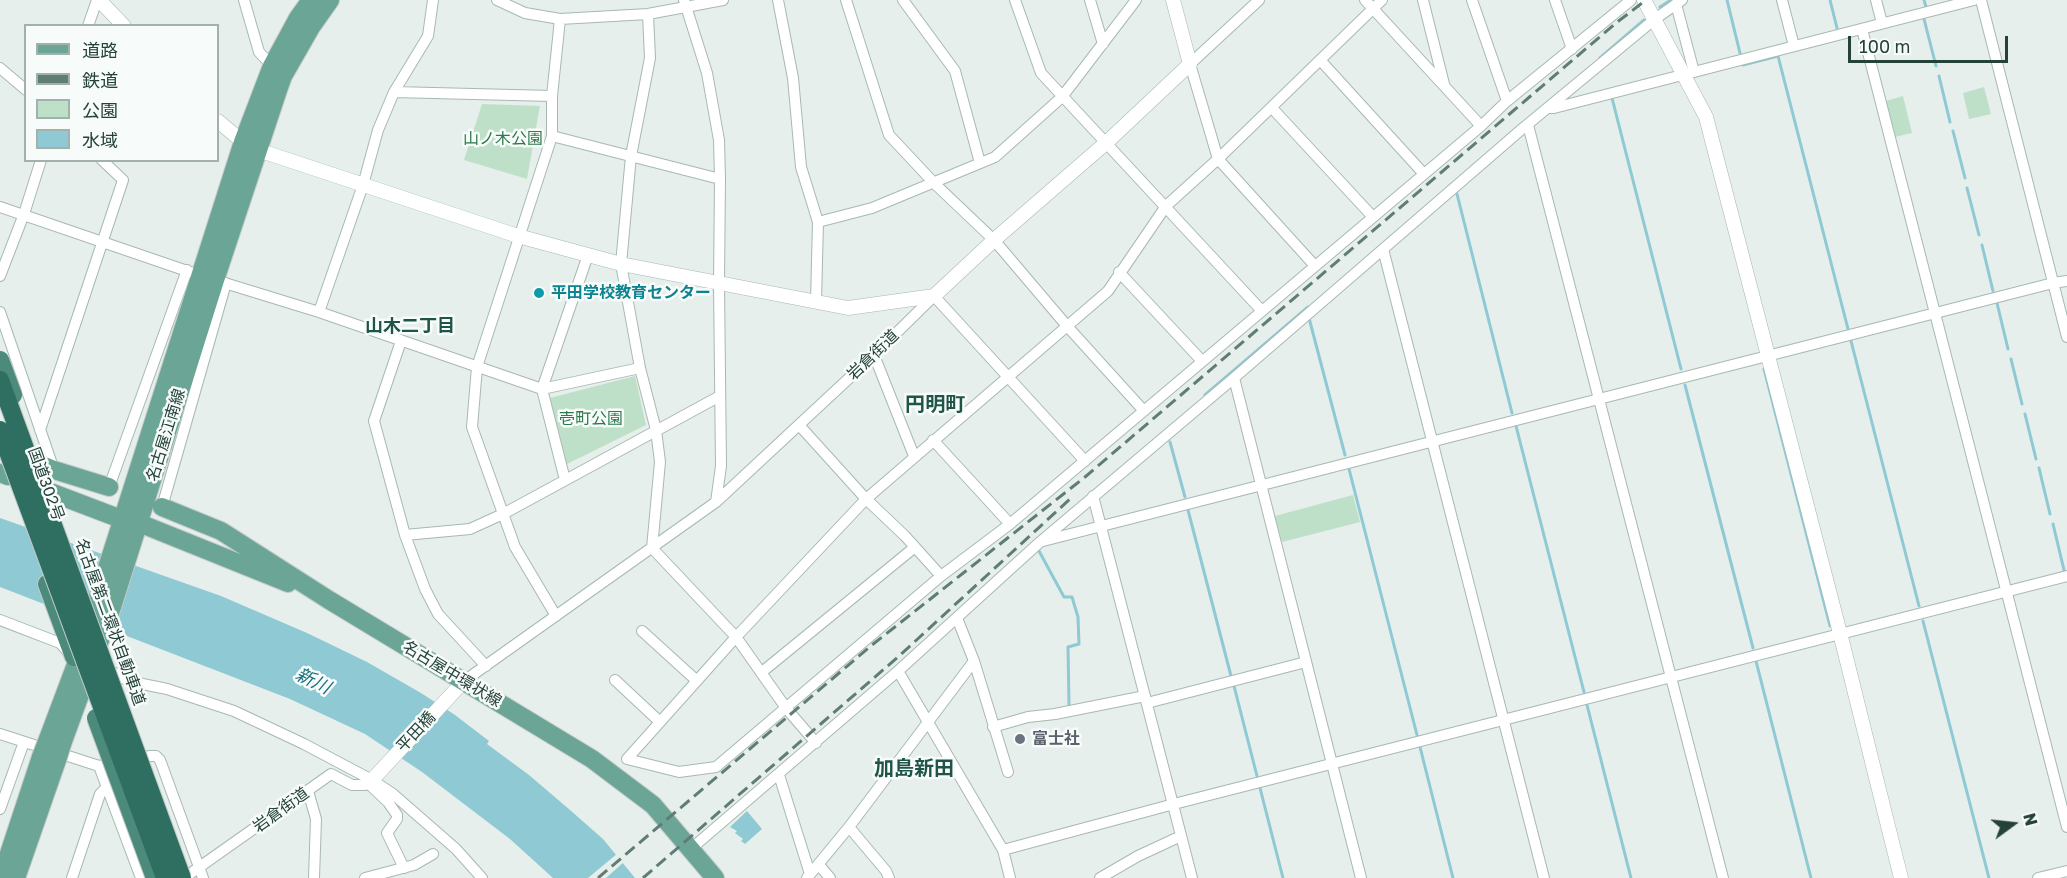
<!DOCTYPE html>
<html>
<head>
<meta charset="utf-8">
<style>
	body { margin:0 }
	#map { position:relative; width:2067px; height:878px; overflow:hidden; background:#e6efeb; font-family:"Golos Text","Noto Sans JP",sans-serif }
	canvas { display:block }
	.legend { position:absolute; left:24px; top:24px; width:195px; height:138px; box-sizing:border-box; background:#f7fbf9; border:2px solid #a3b1ad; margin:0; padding:8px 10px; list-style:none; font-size:18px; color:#24423a }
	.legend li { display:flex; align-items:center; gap:12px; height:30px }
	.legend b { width:30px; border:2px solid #a3b1ad }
	.north { position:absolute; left:1983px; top:794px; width:60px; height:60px; -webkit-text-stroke:4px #f7fbf9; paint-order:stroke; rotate:75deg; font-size:16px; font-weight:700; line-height:24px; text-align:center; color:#24423a }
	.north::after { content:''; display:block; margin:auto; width:21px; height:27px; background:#24423a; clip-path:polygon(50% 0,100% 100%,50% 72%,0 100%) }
	.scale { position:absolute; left:1848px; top:36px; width:160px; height:27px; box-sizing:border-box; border:3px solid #24423a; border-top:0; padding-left:8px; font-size:18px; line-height:21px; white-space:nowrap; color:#24423a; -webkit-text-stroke:4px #f7fbf9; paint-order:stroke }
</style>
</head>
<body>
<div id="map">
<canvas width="2067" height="878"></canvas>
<ul class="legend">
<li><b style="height:8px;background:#6aa596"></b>道路</li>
<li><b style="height:8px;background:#5f7d75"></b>鉄道</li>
<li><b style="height:16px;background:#bfe0c8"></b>公園</li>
<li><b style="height:16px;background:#8ec9d4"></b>水域</li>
</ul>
<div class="north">N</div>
<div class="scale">100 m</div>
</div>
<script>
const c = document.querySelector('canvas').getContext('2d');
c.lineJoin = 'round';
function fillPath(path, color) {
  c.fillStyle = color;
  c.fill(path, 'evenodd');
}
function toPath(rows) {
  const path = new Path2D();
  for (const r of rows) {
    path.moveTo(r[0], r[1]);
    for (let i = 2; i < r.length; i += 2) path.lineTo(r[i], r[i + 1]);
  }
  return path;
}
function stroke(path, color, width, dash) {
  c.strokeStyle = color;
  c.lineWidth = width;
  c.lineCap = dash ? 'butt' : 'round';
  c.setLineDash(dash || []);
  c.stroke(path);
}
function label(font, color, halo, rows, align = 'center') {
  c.font = font + ' "Golos Text","Noto Sans JP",sans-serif';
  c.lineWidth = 5;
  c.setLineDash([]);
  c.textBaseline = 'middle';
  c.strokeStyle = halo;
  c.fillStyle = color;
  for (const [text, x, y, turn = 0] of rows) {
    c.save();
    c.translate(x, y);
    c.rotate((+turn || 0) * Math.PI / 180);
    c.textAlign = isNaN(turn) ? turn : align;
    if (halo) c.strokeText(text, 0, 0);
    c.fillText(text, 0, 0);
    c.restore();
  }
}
fillPath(toPath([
	[1984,87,1991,114,1969,119,1963,93],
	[1903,96,1912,133,1895,137,1886,101],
	[482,104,540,106,527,179,464,160],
	[635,376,646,425,567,464,550,398],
	[1353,495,1360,522,1282,542,1275,516]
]), '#bfe0c8');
fillPath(toPath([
	[0,518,221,596,307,633,367,662,421,693,455,715,489,741,487,744,529,775,570,810,603,839,635,878,553,878,510,839,422,772,365,734,290,699,0,587],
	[747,811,762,829,745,844,741,841,743,839,735,833,737,831,730,827]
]), '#8ec9d4');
fillPath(toPath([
	[618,853,625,861,606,878,588,878]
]), '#e6efeb');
stroke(toPath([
	[1727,0,1740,53],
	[1830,0,1837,28],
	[1924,0,1926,7],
	[1660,7,1671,0],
	[1924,19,1936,66],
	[1600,58,1644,20],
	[1743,65,1778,56,1848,329],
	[1939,76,1950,122],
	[1612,98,1681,369],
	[1953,131,1965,178],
	[1967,188,1979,235],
	[1457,194,1512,413],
	[1982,245,1993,291],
	[1997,303,2008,349],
	[1309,318,1345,455],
	[1851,341,1919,606],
	[2011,359,2022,404],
	[1764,369,1830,626],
	[1685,385,1753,648],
	[1205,395,1308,307],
	[2025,414,2036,459],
	[1516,426,1584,692],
	[1170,442,1185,497],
	[2039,468,2050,514],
	[1349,469,1417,735],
	[1188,510,1231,676],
	[2053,524,2064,570],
	[1039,551,1064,597,1072,597,1078,617,1079,644,1068,647,1069,705],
	[1923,621,1989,878],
	[1756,661,1811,878],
	[1234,686,1257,776],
	[1587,705,1631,878],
	[1420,747,1453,878],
	[1260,788,1283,878]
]), '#8ec9d4', 3);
const minor = toPath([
	[244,0,259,52,272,66],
	[497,0,525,13,560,19,648,14,723,0],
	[684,0,707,73,719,140,720,179,719,283,721,466,716,502],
	[778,0,793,78,801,167,818,222,816,302],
	[846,0,889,135,934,183,994,240,1067,326,1144,411],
	[903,0,955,71,980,163],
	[1015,0,1041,73,1262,311],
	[1090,0,1103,44],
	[1259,0,1190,64,1218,159,1315,266],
	[1365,0,1481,126],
	[1382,0,1218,159,1166,206,1108,291,866,499,736,637,627,759,679,772,716,767,941,576,1010,524,1481,126,1507,101,1631,0],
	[1423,0,1444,84],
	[1472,0,1507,101],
	[1555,0,1572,49],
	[1782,0,1794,46],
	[1876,0,1882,23],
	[1981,0,2067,337],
	[1676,4,1694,72],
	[648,14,650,58,631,156,621,264,640,368,656,430,660,462,652,548,736,637,786,708,816,743],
	[88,26,97,0],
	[1862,29,2067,827],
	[1321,61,1424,174],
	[0,68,26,90],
	[394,92,552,96],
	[1272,108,1373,217],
	[1548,108,1554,108,1974,0],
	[1528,125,1723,878],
	[552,136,720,179],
	[0,207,193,273],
	[818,222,872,208,995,157,1062,97,1136,0],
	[1383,249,1544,878],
	[1119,272,1202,361],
	[0,276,24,214,41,160],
	[215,280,319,312,542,389,640,368],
	[0,312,54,470],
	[319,312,363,185,378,130,394,92,428,36,433,0],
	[401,341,374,421,405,535,425,589,438,614,486,666],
	[874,355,914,456],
	[1234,378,1361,878],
	[799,425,866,499,905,536,941,576],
	[40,430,123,180,102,160],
	[933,440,1010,524],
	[565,480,542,389,588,255],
	[109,487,187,270],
	[1093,496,1192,878],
	[162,507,226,283],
	[405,535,470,529,503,514,720,396],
	[1043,541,2053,283,2067,281],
	[556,616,515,547,472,427,477,367,552,136,552,96,560,19],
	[957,618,974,661,1008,772],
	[0,620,60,643,69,653],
	[642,631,697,681],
	[898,671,1003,850,1010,878],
	[762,672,915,547],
	[115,673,128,681,167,689,234,711,304,744,372,780,393,794,456,849,482,878],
	[615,680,660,722],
	[464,681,716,502,874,355,934,296,1085,461],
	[1147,703,1306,662],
	[993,727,1028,717,1055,714,1145,696],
	[0,734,99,766,117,763],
	[135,759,150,756,156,756,160,760,203,878],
	[99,766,141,878],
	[779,775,810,874],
	[370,785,388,802,397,815,397,819,387,833,404,868],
	[308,791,316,819,314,878],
	[0,809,24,742],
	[849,827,886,871,889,878],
	[692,848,898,671,1040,542,1234,378,1522,129,1655,19,1682,0],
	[1003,850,1174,804,2067,576],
	[819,865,830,878],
	[72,878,100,794,106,788],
	[184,878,331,774,352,785,365,785,372,780],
	[365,878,414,865,433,854],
	[807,878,849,827,974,661],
	[1100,878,1138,856,1181,836],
	[2038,878,2067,871]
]);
const tertiary = toPath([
	[99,0,124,26],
	[1644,0,1706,117,1840,633,1901,878],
	[218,121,243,142,258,150,518,236,621,264,848,308,934,296,994,240,1107,142,1190,64,1173,0],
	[372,780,464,681]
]);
const primary = toPath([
	[18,455,54,470,109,487],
	[0,473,8,476],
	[50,492,121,519],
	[162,507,221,531,329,600,592,759,653,805,715,878],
	[139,523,288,583],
	[48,739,77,662,243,142,272,66,298,18,311,0],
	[62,744,112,607,215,280,278,90,283,76,311,27,330,0],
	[1,878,41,757],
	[16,878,57,760]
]);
const trunk = toPath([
	[47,584,74,657]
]);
stroke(minor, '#a8b8b2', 12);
stroke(tertiary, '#a8b8b2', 15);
stroke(primary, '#c2cac8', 20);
stroke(trunk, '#c2cac8', 20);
stroke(minor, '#fff', 10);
stroke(tertiary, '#fff', 14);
stroke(primary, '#6aa596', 18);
stroke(trunk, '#4c8a7c', 18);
stroke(toPath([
	[598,878,872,645,1085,477,1616,23,1646,0],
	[643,878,898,657,1070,499]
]), '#5f7d75', 3, [12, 6]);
const primaryBridge = toPath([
	[41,757,48,739],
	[57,760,62,744]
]);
const trunkBridge = toPath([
	[0,360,13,395],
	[96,718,155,878]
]);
const motorwayBridge = toPath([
	[0,380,182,878],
	[0,430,165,878]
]);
stroke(primaryBridge, '#c2cac8', 20, []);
stroke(trunkBridge, '#c2cac8', 20, []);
stroke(motorwayBridge, '#c2cac8', 20, []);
stroke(primaryBridge, '#6aa596', 18);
stroke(trunkBridge, '#4c8a7c', 18);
stroke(motorwayBridge, '#2f6f62', 18);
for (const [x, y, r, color] of [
	[539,293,6,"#0f9aa8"],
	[1020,739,6,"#6b7280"]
]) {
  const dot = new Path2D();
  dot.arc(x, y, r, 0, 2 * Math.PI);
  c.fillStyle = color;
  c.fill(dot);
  stroke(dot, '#f7fbf9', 2);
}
label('16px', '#2d7a4b', '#f7fbf9', [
	["山ノ木公園",503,139],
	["壱町公園",591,419]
]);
label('bold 16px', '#0d838f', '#f7fbf9', [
	["平田学校教育センター",551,293]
], 'left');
label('16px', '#24423a', '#f7fbf9', [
	["岩倉街道",873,355,-44],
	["名古屋江南線",166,435,-73],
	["国道302号",46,484,70],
	["名古屋第二環状自動車道",110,622,70],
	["名古屋中環状線",452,674,31],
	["平田橋",416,732,-47],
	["岩倉街道",281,810,-36]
]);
label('bold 16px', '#5b616d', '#f7fbf9', [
	["富士社",1032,739]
], 'left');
label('bold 18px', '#1f5548', '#f7fbf9', [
	["山木二丁目",410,326]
]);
label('italic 18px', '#1c6f80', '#f7fbf9', [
	["新川",313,681,26]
]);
label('bold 20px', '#1f5548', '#f7fbf9', [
	["円明町",935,405],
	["加島新田",914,769]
]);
</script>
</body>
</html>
